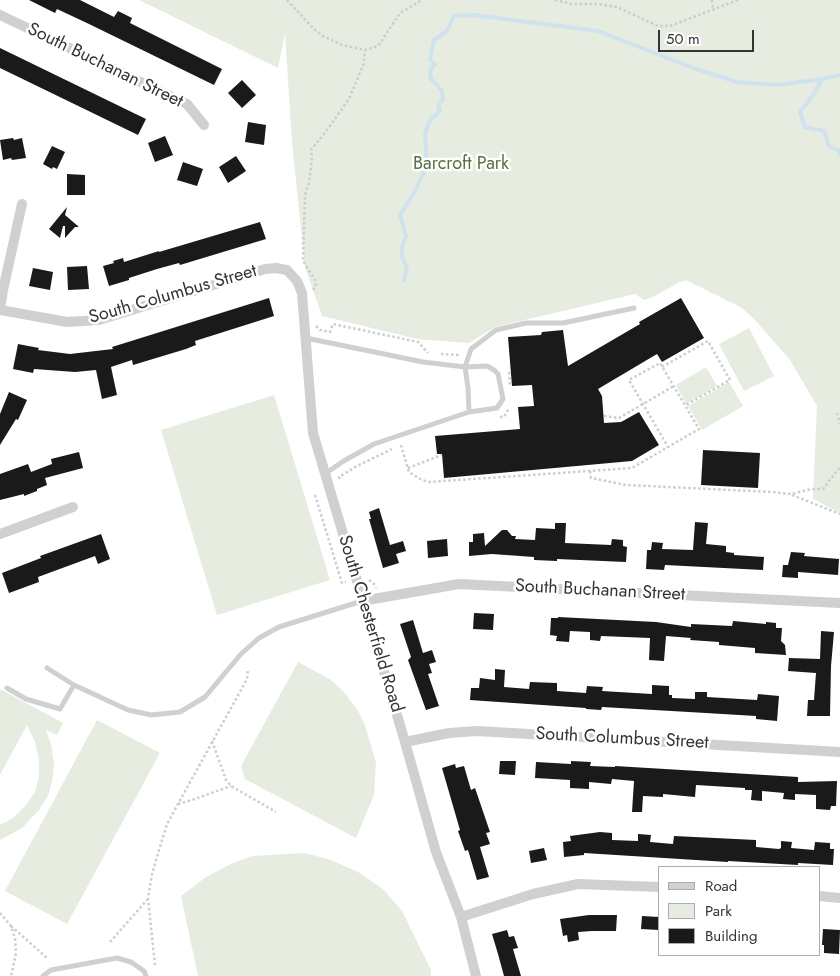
<!DOCTYPE html>
<html>
<head>
<meta charset="utf-8">
<style>
	body { margin:0 }
	#map { position:relative; width:840px; height:976px; overflow:hidden; background:#fff; font-family:Jost,sans-serif }
	canvas { display:block }
	.legend { position:absolute; left:658px; top:866px; width:162px; height:90px; box-sizing:border-box; background:#fff; border:1px solid #adadad; margin:0; padding:6px 9px; list-style:none; font-size:15px; color:#333 }
	.legend li { display:flex; align-items:center; gap:10px; height:25px }
	.legend b { width:25px; border:1px solid #adadad }
	.scale { position:absolute; left:658px; top:30px; width:96px; height:22px; box-sizing:border-box; border:2px solid #333; border-top:0; padding-left:6px; font-size:15px; line-height:18px; white-space:nowrap; color:#333; -webkit-text-stroke:4px #fff; paint-order:stroke }
</style>
</head>
<body>
<div id="map">
<canvas width="840" height="976"></canvas>
<ul class="legend">
<li><b style="height:6px;background:#d0d0d0"></b>Road</li>
<li><b style="height:14px;background:#e6ecdf"></b>Park</li>
<li><b style="height:14px;background:#1a1a1a"></b>Building</li>
</ul>
<div class="scale">50 m</div>
</div>
<script>
const c = document.querySelector('canvas').getContext('2d');
c.lineJoin = 'round';
function fillPath(path, color) {
  c.fillStyle = color;
  c.fill(path, 'evenodd');
}
function toPath(rows) {
  const path = new Path2D();
  for (const r of rows) {
    path.moveTo(r[0], r[1]);
    for (let i = 2; i < r.length; i += 2) path.lineTo(r[i], r[i + 1]);
  }
  return path;
}
function stroke(path, color, width, dash) {
  c.strokeStyle = color;
  c.lineWidth = width;
  c.lineCap = dash ? 'butt' : 'round';
  c.setLineDash(dash || []);
  c.stroke(path);
}
function label(font, color, halo, rows, align = 'center') {
  c.font = font + ' Jost,sans-serif';
  c.lineWidth = 5;
  c.setLineDash([]);
  c.textBaseline = 'middle';
  c.strokeStyle = halo;
  c.fillStyle = color;
  for (const [text, x, y, turn = 0] of rows) {
    c.save();
    c.translate(x, y);
    c.rotate((+turn || 0) * Math.PI / 180);
    c.textAlign = isNaN(turn) ? turn : align;
    if (halo) c.strokeText(text, 0, 0);
    c.fillText(text, 0, 0);
    c.restore();
  }
}
fillPath(toPath([
	[139,0,840,0,840,513,813,499,817,406,790,360,755,320,742,308,686,280,678,283,653,297,644,300,635,294,495,327,469,343,417,339,322,316,305,267,292,142,285,33,278,68],
	[749,328,774,376,744,391,719,344],
	[706,367,717,386,686,404,676,385],
	[729,382,743,406,702,430,688,406],
	[274,395,330,580,217,615,161,430],
	[298,662,331,680,343,691,357,709,365,725,376,763,374,795,356,838,245,779,241,766],
	[0,689,63,723,57,735,46,730,51,744,54,764,52,782,48,796,39,810,22,828,0,840,0,825,13,818,26,805,35,792,39,777,39,760,35,742,27,725,0,775],
	[97,720,160,753,67,924,5,891],
	[305,853,331,860,360,873,384,890,402,911,431,970,431,976,198,976,181,896,206,877,233,863,253,856]
]), '#e6ecdf');
stroke(toPath([
	[822,79,814,94,800,112,805,127,824,131,829,146,838,150,840,154],
	[404,280,407,268,402,257,402,247,406,236,400,215,413,195,427,166,425,134,430,120,440,111,438,105,443,99,442,91,431,79,430,71,435,64,430,60,434,40,447,31,454,16,474,15,598,31,696,69,737,82,778,85,822,79,840,75]
]), '#cfe2ee', 4);
fillPath(toPath([
	[29,0,80,0,114,17,118,11,132,18,130,23,222,69,214,85,89,24,57,9,55,13],
	[0,48,146,119,138,135,0,68],
	[242,80,256,95,242,108,228,93],
	[248,122,266,125,264,145,245,142],
	[165,136,173,155,155,162,148,143],
	[13,138,14,140,22,138,26,158,12,160,11,158,3,160,0,140],
	[52,146,65,152,57,169,53,167,52,169,43,164],
	[236,156,246,171,228,183,219,167],
	[183,162,203,169,197,186,177,180],
	[67,174,85,175,85,195,67,195],
	[67,207,65,215,79,227,75,227,65,238,65,226,63,226,60,238,49,229],
	[260,222,266,239,180,265,179,263,157,269,129,278,129,280,109,286,103,266,114,263,113,261,123,258,124,262,159,251,159,252],
	[87,266,89,289,68,290,67,267],
	[33,268,53,272,50,290,29,286],
	[269,298,274,316,195,341,196,345,186,349,133,365,132,360,111,367,117,395,102,399,96,370,75,372,34,369,33,373,13,369,18,344,39,348,38,350,70,354,113,349,112,347],
	[681,298,704,338,662,362,657,354,598,389,602,396,604,423,621,422,639,412,659,445,632,461,444,478,442,454,437,454,435,436,520,429,518,407,534,406,532,385,512,386,508,337,541,335,542,332,563,330,568,366,640,324,639,322],
	[9,392,27,400,18,420,16,419,0,445,0,414],
	[703,450,760,453,758,488,701,485],
	[79,452,83,468,45,478,47,485,37,489,37,491,24,496,24,494,0,500,0,474,28,464,31,472,52,464,51,459],
	[379,508,390,545,403,541,406,551,396,554,399,563,383,568,369,519,371,519,369,512],
	[695,522,708,523,706,544,726,546,726,552,734,553,734,555,764,557,763,570,665,565,664,570,646,569,647,550,651,550,652,542,663,543,662,549,693,550],
	[555,523,566,523,565,543,611,545,612,539,623,540,623,546,627,547,626,562,557,559,557,561,534,560,534,557,492,554,469,556,469,542,473,542,473,534,484,533,485,546,502,530,507,530,512,536,516,536,515,539,535,540,536,528,555,529],
	[101,534,110,559,98,564,95,556,38,577,39,582,9,593,2,573,41,558,40,556],
	[447,539,448,556,428,558,427,541],
	[791,552,805,553,804,556,839,559,838,575,798,572,798,578,782,577,783,565,788,565],
	[474,613,494,614,493,630,473,629],
	[558,617,656,622,691,627,691,624,732,626,733,621,766,624,766,622,776,623,776,628,782,628,781,641,785,645,786,655,755,653,755,648,719,645,719,642,690,640,691,638,666,636,664,661,649,660,650,638,601,636,600,641,590,640,590,632,570,631,569,642,556,641,557,636,550,635,551,618,558,618],
	[413,620,423,653,432,650,436,662,429,664,432,673,428,674,439,706,426,710,408,660,411,657,400,624],
	[821,631,834,632,831,666,830,716,807,716,808,700,814,700,816,673,788,671,789,658,820,659],
	[495,669,505,670,504,687,529,689,530,682,557,683,557,691,586,693,587,686,603,687,602,691,652,694,652,685,669,686,669,695,672,695,672,698,695,699,695,692,707,692,707,697,757,700,758,694,779,696,777,721,756,719,756,716,706,713,602,707,601,710,586,709,586,708,470,700,471,688,479,688,480,678,495,680],
	[500,761,516,761,515,775,499,774],
	[571,761,591,762,590,766,615,767,615,766,798,777,798,782,837,781,836,806,831,806,830,810,816,809,816,795,795,794,795,800,783,799,784,793,762,791,762,801,751,800,752,790,745,790,745,788,696,785,695,797,663,794,663,797,643,796,642,812,632,812,634,781,612,779,611,784,589,782,589,789,570,788,570,780,535,778,536,762,571,764],
	[455,764,456,768,464,766,471,790,475,788,490,832,486,833,490,844,480,847,489,877,477,880,468,850,465,851,458,831,460,830,442,768],
	[600,832,612,833,612,840,638,841,638,834,651,835,650,842,673,844,674,836,756,840,756,847,779,849,781,848,781,841,792,842,791,848,814,850,815,842,830,843,830,849,834,849,833,865,798,863,798,865,728,861,728,862,584,853,584,855,564,857,563,842,571,841,570,836],
	[544,848,547,860,531,863,529,851],
	[589,915,617,915,616,931,592,931,578,932,579,940,568,942,567,935,563,936,560,919],
	[642,916,659,917,659,930,641,929],
	[823,929,840,930,839,954,824,953,824,945,822,945],
	[507,930,509,937,514,936,518,948,513,949,521,976,504,976,498,954,492,934]
]), '#1a1a1a');
stroke(toPath([
	[287,0,314,29,323,36,342,45,365,50,378,46,400,13,422,0],
	[555,0,572,4,598,4,617,7,658,26,670,26,738,0],
	[712,0,713,9],
	[313,290,316,286,315,280,303,261,305,195,309,183,312,158,311,150,327,130,349,99,364,63,365,50],
	[316,326,320,330,330,332,333,324,418,342,428,353],
	[441,354,460,355],
	[662,367,708,341,730,380,686,405],
	[509,372,510,386],
	[837,413,840,424],
	[604,416,619,418,674,386],
	[500,417,504,417,509,408],
	[401,445,409,472,422,480,429,482,632,468,699,429,660,363,629,380,668,447],
	[408,468,442,455],
	[590,471,591,478,626,485,772,492,791,494,812,489,823,489,840,467],
	[340,479,339,477,357,466,392,449],
	[315,495,342,583,346,582],
	[792,495,840,514],
	[369,580,375,585,376,588],
	[212,741,226,780,231,786,276,812],
	[178,804,192,800,231,786],
	[0,913,11,926,15,938,16,953,11,976],
	[11,926,47,958],
	[110,942,147,900],
	[155,965,148,899,152,874,160,847,167,824,247,679,248,669]
]), '#cdcdcd', 2.5, [2.5, 2.5]);
stroke(toPath([
	[306,338,423,362,465,367,487,366,494,370,498,374,503,399,497,408,469,412,374,444,342,462,325,474],
	[469,412,468,388,465,367,471,349,496,330,526,323,563,323,634,308],
	[47,668,74,685,128,710,151,715,180,712,205,697,241,654,259,638,279,627,362,601],
	[7,688,26,699,60,709,74,685],
	[43,976,51,970,117,958,131,962,144,971,146,976]
]), '#d0d0d0', 5);
stroke(toPath([
	[0,15,187,104,204,125],
	[0,309,3,290,22,204],
	[0,310,67,322,99,320,265,269,276,268,287,270,297,281,302,293,313,433,405,742,436,852,461,917,476,976],
	[0,534,73,507],
	[362,601,459,584,840,603],
	[405,742,449,733,477,731,840,752],
	[819,896,840,898],
	[461,917,533,894,578,884,659,887]
]), '#d0d0d0', 10);
label('18px', '#333', '#fff', [
	["South Buchanan Street",105,66,26],
	["South Columbus Street",173,295,-16],
	["South Buchanan Street",600,591,3],
	["South Chesterfield Road",370,624,73],
	["South Columbus Street",622,739,3]
]);
label('18px', '#56703f', '#fff', [
	["Barcroft Park",461,165]
]);
</script>
</body>
</html>
